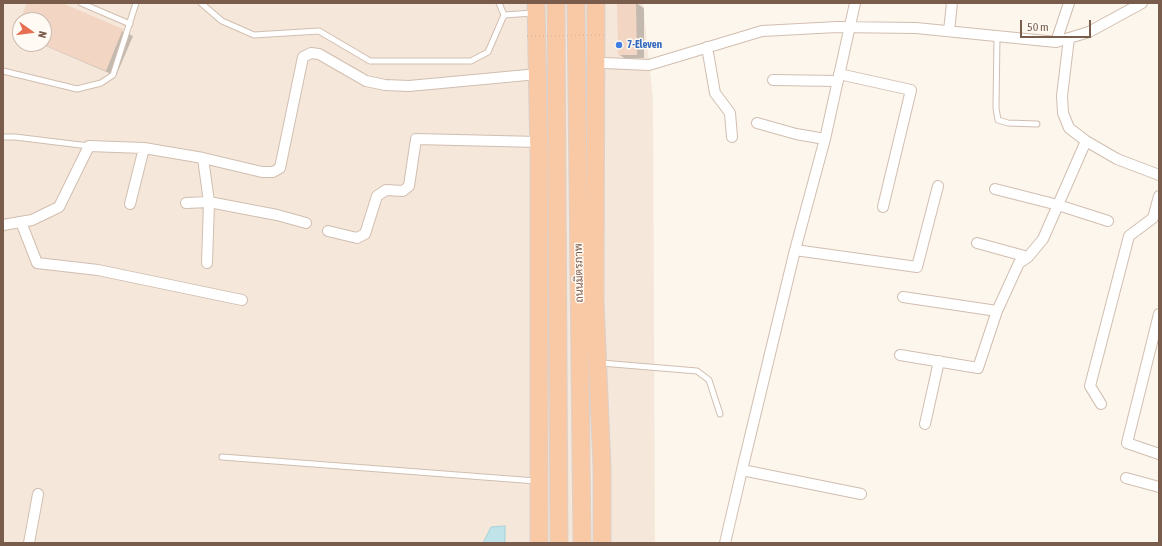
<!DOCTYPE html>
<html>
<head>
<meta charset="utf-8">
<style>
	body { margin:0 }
	#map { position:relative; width:1162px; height:546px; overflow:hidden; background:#fdf6ec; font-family:"Asap Condensed",sans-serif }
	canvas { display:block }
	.frame { position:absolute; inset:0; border:4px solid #7a5c4d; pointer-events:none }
	.north { position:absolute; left:12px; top:12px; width:40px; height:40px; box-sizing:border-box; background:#fffaf3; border:1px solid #cabbb1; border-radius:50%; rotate:104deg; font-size:11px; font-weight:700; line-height:16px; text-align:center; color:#7a5c4d }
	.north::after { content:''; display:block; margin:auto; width:14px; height:18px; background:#e76f51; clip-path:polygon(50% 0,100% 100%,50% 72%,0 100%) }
	.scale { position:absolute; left:1020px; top:20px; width:71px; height:18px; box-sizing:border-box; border:2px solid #7a5c4d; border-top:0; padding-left:5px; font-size:12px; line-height:14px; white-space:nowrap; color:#7a5c4d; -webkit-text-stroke:3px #fffaf3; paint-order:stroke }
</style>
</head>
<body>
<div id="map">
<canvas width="1162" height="546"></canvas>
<div class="frame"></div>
<div class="north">N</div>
<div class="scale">50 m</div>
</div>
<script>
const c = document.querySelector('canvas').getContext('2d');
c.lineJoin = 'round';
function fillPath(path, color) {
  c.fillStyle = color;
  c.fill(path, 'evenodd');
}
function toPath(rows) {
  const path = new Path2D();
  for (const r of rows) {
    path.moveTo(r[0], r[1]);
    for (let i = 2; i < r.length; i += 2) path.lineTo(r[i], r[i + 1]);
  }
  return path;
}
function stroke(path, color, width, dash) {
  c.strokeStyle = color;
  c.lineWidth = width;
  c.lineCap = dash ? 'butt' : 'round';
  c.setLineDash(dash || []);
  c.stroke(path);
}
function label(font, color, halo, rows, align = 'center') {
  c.font = font + ' "Asap Condensed",Sarabun,sans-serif';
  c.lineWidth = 3;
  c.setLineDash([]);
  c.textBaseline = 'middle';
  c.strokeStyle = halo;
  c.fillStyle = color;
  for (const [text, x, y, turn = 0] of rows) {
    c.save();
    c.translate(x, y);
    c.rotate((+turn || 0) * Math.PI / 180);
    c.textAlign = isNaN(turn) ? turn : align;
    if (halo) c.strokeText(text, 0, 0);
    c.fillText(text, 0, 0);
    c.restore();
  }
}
fillPath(toPath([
	[3,3,643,3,653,99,655,543,3,543],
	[20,20,44,20,44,44,20,44]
]), '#f5e8da');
const water = toPath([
	[505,526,505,543,483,543,491,527,505,526]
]);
fillPath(water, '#bfe3e8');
stroke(water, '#a5d3da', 1);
fillPath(toPath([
	[28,3,60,3,133,36,116,76,41,44,44,44,44,20,21,20],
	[618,3,636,3,644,8,644,58,626,59,618,54],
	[20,22,20,34,16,32]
]), '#0003');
fillPath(toPath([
	[27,3,62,3,123,29,106,71,44,45,44,20,20,20],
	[617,3,636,3,637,55,618,55]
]), '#f3d5c3');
const service = toPath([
	[81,3,130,24],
	[201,3,222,21,254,35,319,31,370,61,471,61,488,52,504,15,533,13],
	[499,3,504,15],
	[997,36,996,108,998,120,1008,123,1037,124],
	[3,71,77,89,101,83,113,75,136,3],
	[3,137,15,137,89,146],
	[601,363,697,371,709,380,720,414],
	[222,457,536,481]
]);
const minor = toPath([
	[855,3,825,139,795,250,742,470,861,494],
	[949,31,952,3],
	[1069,38,1062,96,1063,113,1069,128,1086,141,1117,159,1159,175],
	[1056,42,1069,3],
	[707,47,715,93,730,113,732,137],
	[604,63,649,65,762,31,837,27,916,28,1056,42,1089,32,1142,3],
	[839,74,911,90,883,207],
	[773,80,838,81],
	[757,123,796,134,825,139],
	[203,158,209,202,207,263],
	[995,189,1058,205,1108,221],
	[186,203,209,202,277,215,306,223],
	[130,204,144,148],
	[21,222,37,263,98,270,242,300],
	[3,225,32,220,59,207,89,146,144,148,203,158,262,172,273,172,280,168,303,57,311,53,319,54,366,81,385,85,409,86,538,74],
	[328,231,357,238,365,234,377,196,386,190,403,191,409,186,416,139,538,142],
	[977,243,1028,257],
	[795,250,917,267,938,186],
	[903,297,997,311],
	[1159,314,1127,443,1159,454],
	[900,355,978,368,997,311,1019,263,1028,257,1043,239,1086,141],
	[1101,404,1090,386,1129,236,1153,218,1159,196],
	[925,424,939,361],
	[1126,478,1159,487],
	[29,543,38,494],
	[725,543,742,470]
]);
const trunk = toPath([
	[536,3,539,158,539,543],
	[556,3,559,543],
	[576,3,582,543],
	[596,3,595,302,602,468,602,543]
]);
stroke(service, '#d1beb0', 7);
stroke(minor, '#d1beb0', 12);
stroke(trunk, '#dad1cd', 19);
stroke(service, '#fff', 5);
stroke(minor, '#fff', 10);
stroke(trunk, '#f9c8a4', 17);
stroke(toPath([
	[527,36,605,35]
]), '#d9b8a5', 1.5, [1, 3]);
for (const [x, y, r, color] of [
	[619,45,4,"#3f7fe0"]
]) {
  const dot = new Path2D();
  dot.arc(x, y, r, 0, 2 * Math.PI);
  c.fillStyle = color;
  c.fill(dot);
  stroke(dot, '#fffaf3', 1.5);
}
label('bold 11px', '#366cbe', '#fffaf3', [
	["7-Eleven",627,45]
], 'left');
label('11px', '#7a5c4d', '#fffaf3', [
	["ถนนมิตรภาพ",579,273,-91]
]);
</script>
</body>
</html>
